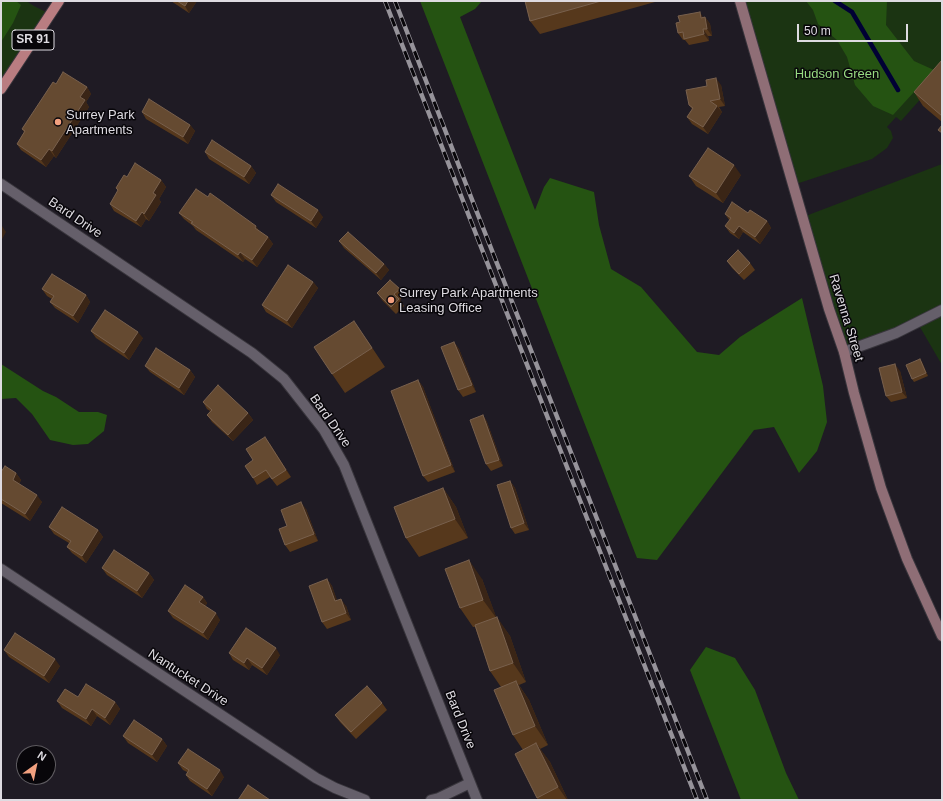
<!DOCTYPE html>
<html>
<head>
<meta charset="utf-8">
<style>
	body { margin:0 }
	#map { position:relative; width:943px; height:801px; overflow:hidden; background:#1f1b24; font-family:Arial,sans-serif }
	canvas { display:block }
	.frame { position:absolute; inset:0; border:2px solid #dedbe1; pointer-events:none }
	.north { position:absolute; left:16px; top:745px; width:40px; height:40px; box-sizing:border-box; background:#08060a; border:1px solid #5e5b60; border-radius:50%; rotate:33deg; font-size:11px; font-weight:700; line-height:16px; text-align:center; color:#dedbe1 }
	.north::after { content:''; display:block; margin:auto; width:14px; height:18px; background:#f2a07f; clip-path:polygon(50% 0,100% 100%,50% 72%,0 100%) }
	.scale { position:absolute; left:797px; top:24px; width:111px; height:18px; box-sizing:border-box; border:2px solid #dedbe1; border-top:0; padding-left:5px; font-size:12px; line-height:14px; white-space:nowrap; color:#dedbe1; -webkit-text-stroke:3px #08060a; paint-order:stroke }
</style>
</head>
<body>
<div id="map">
<canvas width="943" height="801"></canvas>
<div class="frame"></div>
<div class="north">N</div>
<div class="scale">50 m</div>
</div>
<script>
const c = document.querySelector('canvas').getContext('2d');
c.lineJoin = 'round';
function fillPath(path, color) {
  c.fillStyle = color;
  c.fill(path, 'evenodd');
}
function toPath(rows) {
  const path = new Path2D();
  for (const r of rows) {
    path.moveTo(r[0], r[1]);
    for (let i = 2; i < r.length; i += 2) path.lineTo(r[i], r[i + 1]);
  }
  return path;
}
function stroke(path, color, width, dash) {
  c.strokeStyle = color;
  c.lineWidth = width;
  c.lineCap = dash ? 'butt' : 'round';
  c.setLineDash(dash || []);
  c.stroke(path);
}
function label(font, color, halo, rows, align = 'center') {
  c.font = font + ' Arial,sans-serif';
  c.lineWidth = 3;
  c.setLineDash([]);
  c.textBaseline = 'middle';
  c.strokeStyle = halo;
  c.fillStyle = color;
  for (const [text, x, y, turn = 0] of rows) {
    c.save();
    c.translate(x, y);
    c.rotate((+turn || 0) * Math.PI / 180);
    c.textAlign = isNaN(turn) ? turn : align;
    if (halo) c.strokeText(text, 0, 0);
    c.fillText(text, 0, 0);
    c.restore();
  }
}
fillPath(toPath([
	[1,1,26,1,34,6,50,14,1,91],
	[740,1,942,1,942,75,901,121,896,117,887,127,891,131,893,138,887,148,872,159,793,185],
	[942,164,942,365,917,322,844,352,803,217]
]), '#1b3412');
fillPath(toPath([
	[1,1,16,1,21,5,13,23,1,42],
	[420,1,482,1,475,9,460,17,535,210,544,187,550,178,594,192,599,225,611,269,641,287,697,352,719,355,740,337,802,298,823,386,827,422,817,451,799,473,774,427,754,430,657,560,637,558],
	[806,1,887,1,886,25,914,61,934,70,893,115,873,106,855,85,847,57,837,40,818,24,813,10],
	[1,364,43,391,56,397,79,412,98,412,107,415,104,431,88,444,73,445,50,440,32,414,16,398,1,399],
	[706,647,735,658,755,690,786,773,799,800,741,800,690,670]
]), '#255312');
stroke(toPath([
	[835,1,852,12,898,90]
]), '#000034', 4.5);
const street = toPath([
	[1,184,252,353,284,379,324,430,344,465,477,800],
	[844,352,896,333,942,310],
	[1,569,316,778,335,788,365,800],
	[431,800,439,798,470,783]
]);
const secondary = toPath([
	[740,1,829,309,844,352,854,393,881,488,907,559,942,636]
]);
const primary = toPath([
	[1,89,59,1]
]);
stroke(street, '#38353c', 12);
stroke(secondary, '#38353c', 12);
stroke(primary, '#38353c', 12);
stroke(street, '#655f6a', 10);
stroke(secondary, '#8f6e76', 10);
stroke(primary, '#b97d81', 10);
const rail = toPath([
	[385,1,697,800],
	[395,1,471,197,707,800]
]);
stroke(rail, '#96939a', 4.5);
stroke(rail, '#08060a', 3, [9]);
fillPath(toPath([
	[171,1,197,1,189,13],
	[525,1,655,1,655,2,540,34,530,21],
	[705,17,710,24,712,36,708,36,709,41,689,45,685,40,683,40,678,33,703,18],
	[942,60,942,122,923,106,914,92],
	[56,84,87,87,91,94,86,102,89,107,56,158,54,156,46,167,21,150,17,144,24,132,22,129],
	[721,85,725,106,719,107,722,112,708,134,692,124,687,117,692,109,689,105],
	[142,112,190,125,195,131,188,144,146,119],
	[205,152,251,166,256,173,249,184,209,159],
	[741,175,723,203,696,186,689,176],
	[127,177,161,180,166,187,159,199,161,202,149,221,146,219,141,227,114,211,110,204,118,191,116,188],
	[271,195,323,217,316,228,276,202],
	[179,213,261,232,268,237,273,244,257,267,245,259,243,262,196,230,193,226,184,219],
	[748,213,767,221,771,228,760,244,743,232,739,239,730,233,725,226,730,221,725,214],
	[339,241,384,264,389,270,381,280,344,248],
	[727,261,750,263,755,270,744,280,732,268],
	[313,282,318,288,292,328,266,312,262,305],
	[42,289,86,295,90,302,78,323,55,308,50,302,52,299,47,296],
	[400,289,404,295,400,300,404,306,396,314,382,300,377,293],
	[91,331,143,338,129,360,96,338],
	[367,340,385,367,345,393,332,374],
	[454,342,459,349,476,392,463,397,458,390],
	[920,359,922,362,928,376,914,382,912,379],
	[145,366,190,370,195,377,184,395,150,372],
	[900,371,907,398,891,402,886,396],
	[418,380,423,387,455,472,428,482,423,476],
	[203,402,248,413,253,420,233,441,212,422,207,415,210,411,207,409],
	[483,415,487,422,503,466,491,471,486,464],
	[270,444,291,477,277,486,270,477,257,485,253,478,253,460],
	[1,472,16,473,21,480,19,484,42,502,30,521,1,503],
	[510,481,515,488,529,530,515,534,511,528],
	[443,488,456,507,468,538,419,557,406,538],
	[306,509,318,541,290,552,285,545,287,526],
	[49,527,98,530,103,537,86,563,72,553,67,547,69,543,54,534],
	[102,568,149,573,154,580,142,598,107,575],
	[327,579,332,586,337,601,346,606,351,620,327,629,322,622],
	[482,579,496,617,510,636,526,682,519,685,529,700,548,745,540,749,550,762,568,800,538,800,537,798,523,750,513,735,501,687,490,671,475,627,473,627,460,608],
	[203,597,207,603,205,607,220,620,208,640,173,618,168,611],
	[4,650,60,666,49,683,9,657],
	[229,653,280,655,267,675,252,665,249,670,233,660],
	[78,697,115,702,120,709,110,725,97,716,91,726,62,708,57,701],
	[382,703,387,710,356,739,340,722,335,715],
	[123,736,162,739,167,746,157,762,128,743],
	[178,763,224,777,212,796,190,781,186,775,187,772,183,770]
]), '#56381c');
fillPath(toPath([
	[188,1,197,1,189,13,185,6],
	[700,12,704,19,701,18],
	[705,17,710,24,712,36,707,29],
	[703,29,708,36,709,41,704,34],
	[716,78,721,85,725,106,720,99],
	[87,87,91,94,86,102,89,107,56,158,52,151,80,97],
	[717,106,722,112,708,134,703,127],
	[190,125,195,131,188,144,183,137],
	[49,149,54,156,46,167,41,160],
	[734,165,741,175,723,203,716,193],
	[251,166,256,173,249,184,244,177],
	[161,180,166,187,159,199,161,202,149,221,144,214,153,193],
	[318,210,323,217,316,228,311,221],
	[142,212,146,219,141,227,136,221],
	[767,221,771,228,760,244,755,237],
	[1,226,2,226,6,232,1,241],
	[256,226,261,233,255,228],
	[739,226,743,232,739,239,734,233],
	[268,237,273,244,257,267,252,260],
	[240,252,245,259,243,262,238,255],
	[384,264,389,270,381,280,376,273],
	[313,282,318,288,292,328,287,321],
	[86,295,90,302,78,323,73,316],
	[138,332,143,338,129,360,124,353],
	[454,342,459,349,476,392,472,385],
	[920,359,922,362,928,376,926,373],
	[895,364,900,371,907,398,902,392],
	[190,370,195,377,184,395,179,388],
	[418,380,423,387,455,472,451,465],
	[248,413,253,420,233,441,228,435],
	[483,415,487,422,503,466,499,460],
	[265,437,270,444,291,477,286,470],
	[16,473,21,480,17,487,13,480],
	[510,481,515,488,529,530,524,523],
	[443,488,456,507,468,538,455,519],
	[37,495,42,502,30,521,25,514],
	[301,502,306,509,318,541,314,534],
	[98,530,103,537,86,563,82,556],
	[469,560,482,579,497,619,483,600],
	[149,573,154,580,142,598,137,591],
	[327,579,332,586,340,608,335,601],
	[203,597,207,603,204,609,199,602],
	[341,599,346,606,351,620,346,613],
	[216,613,220,620,208,640,203,633],
	[497,617,510,636,526,682,513,663],
	[276,648,280,655,267,675,262,668],
	[247,658,252,665,249,670,244,663],
	[55,659,60,666,49,683,44,676],
	[516,681,529,700,548,745,535,726],
	[115,702,120,709,110,725,105,718],
	[92,709,97,716,91,726,86,719],
	[162,739,167,746,157,762,152,755],
	[536,743,550,762,568,800,567,800,558,787],
	[220,770,224,777,212,796,207,789]
]), '#3a2516');
const building = toPath([
	[177,1,188,1,185,6,177,1],
	[525,1,601,1,530,21,525,1],
	[700,12,701,18,705,17,707,29,703,29,704,34,684,39,683,32,678,33,676,23,680,22,678,16,700,12],
	[942,60,942,116,914,92,942,60],
	[63,72,87,87,80,97,85,100,52,151,49,149,41,160,17,144,25,131,22,129,53,82,56,84,63,72],
	[716,78,720,99,710,101,717,106,703,127,687,117,693,108,689,105,686,90,707,86,706,80,716,78],
	[149,99,190,125,183,137,142,112,149,99],
	[942,125,942,133,938,130,942,125],
	[212,140,251,166,244,177,205,152,212,140],
	[708,148,734,165,716,193,689,176,708,148],
	[135,163,161,180,153,193,156,195,144,214,142,212,136,221,110,204,118,190,116,188,124,175,127,177,135,163],
	[278,184,318,210,311,221,271,195,278,184],
	[196,189,208,197,210,193,256,226,255,228,268,237,252,260,240,252,238,255,191,223,193,222,179,213,196,189],
	[732,202,748,213,750,210,767,221,755,237,739,226,734,233,725,226,731,218,725,214,732,202],
	[348,232,384,264,376,273,339,241,348,232],
	[738,250,750,263,739,274,727,261,738,250],
	[288,265,313,282,287,321,262,305,288,265],
	[52,274,86,295,73,316,50,302,54,296,42,289,52,274],
	[390,280,400,289,394,294,399,299,391,307,377,293,390,280],
	[105,310,138,332,124,353,91,331,105,310],
	[354,321,372,348,332,374,314,347,354,321],
	[454,342,472,385,458,390,441,347,454,342],
	[156,348,190,370,179,388,145,366,156,348],
	[920,359,926,373,912,379,906,365,920,359],
	[895,364,902,392,886,396,879,368,895,364],
	[418,380,451,465,423,476,391,391,418,380],
	[218,385,248,413,228,435,207,415,212,410,203,402,218,385],
	[483,415,499,460,486,464,470,420,483,415],
	[265,437,286,470,272,479,266,470,253,478,245,466,253,460,246,449,265,437],
	[5,466,16,473,13,480,37,495,25,514,1,499,1,472,5,466],
	[510,481,524,523,511,528,497,485,510,481],
	[443,488,455,519,406,538,394,507,443,488],
	[301,502,314,534,285,545,279,529,287,526,281,510,301,502],
	[62,507,98,530,82,556,67,547,71,541,49,527,62,507],
	[114,550,149,573,137,591,102,568,114,550],
	[469,560,483,600,460,608,445,569,469,560],
	[327,579,335,601,341,599,346,613,322,622,309,586,327,579],
	[185,585,203,597,199,602,216,613,203,633,168,611,185,585],
	[497,617,513,663,490,671,475,625,497,617],
	[246,628,276,648,262,668,247,658,244,663,229,653,246,628],
	[15,633,55,659,44,676,4,650,15,633],
	[516,681,535,726,513,735,494,690,516,681],
	[86,684,115,702,105,718,92,709,86,719,57,701,65,689,78,697,86,684],
	[367,686,382,703,351,732,335,715,367,686],
	[134,720,162,739,152,755,123,736,134,720],
	[536,743,558,787,537,798,515,754,536,743],
	[188,749,220,770,207,789,186,775,189,770,178,763,188,749],
	[248,785,270,800,238,800,248,785]
]);
fillPath(building, '#654a31');
stroke(building, '#78604d', 1);
for (const [x, y, r, color] of [
	[58,122,4,"#f2a07f"],
	[391,300,4,"#f2a07f"]
]) {
  const dot = new Path2D();
  dot.arc(x, y, r, 0, 2 * Math.PI);
  c.fillStyle = color;
  c.fill(dot);
  stroke(dot, '#08060a', 1.5);
}
for (const [x, y, w] of [
	[33,40,42]
]) {
  const box = new Path2D();
  box.roundRect(x - w / 2, y - 10, w, 20, 3);
  c.fillStyle = '#08060a';
  c.fill(box);
  stroke(box, '#dedbe1', 1);
}
label('bold 12px', '#dedbe1', null, [
	["SR 91",33,40]
]);
label('13px', '#97da81', '#08060a', [
	["Hudson Green",837,74]
]);
label('13px', '#dedbe1', '#08060a', [
	["Surrey Park",66,115],
	["Apartments",66,130],
	["Surrey Park Apartments",399,293],
	["Leasing Office",399,308]
], 'left');
label('13px', '#dedbe1', '#08060a', [
	["Bard Drive",75,218,34],
	["Ravenna Street",846,318,73],
	["Bard Drive",330,421,55],
	["Nantucket Drive",188,678,33],
	["Bard Drive",460,720,68]
]);
</script>
</body>
</html>
